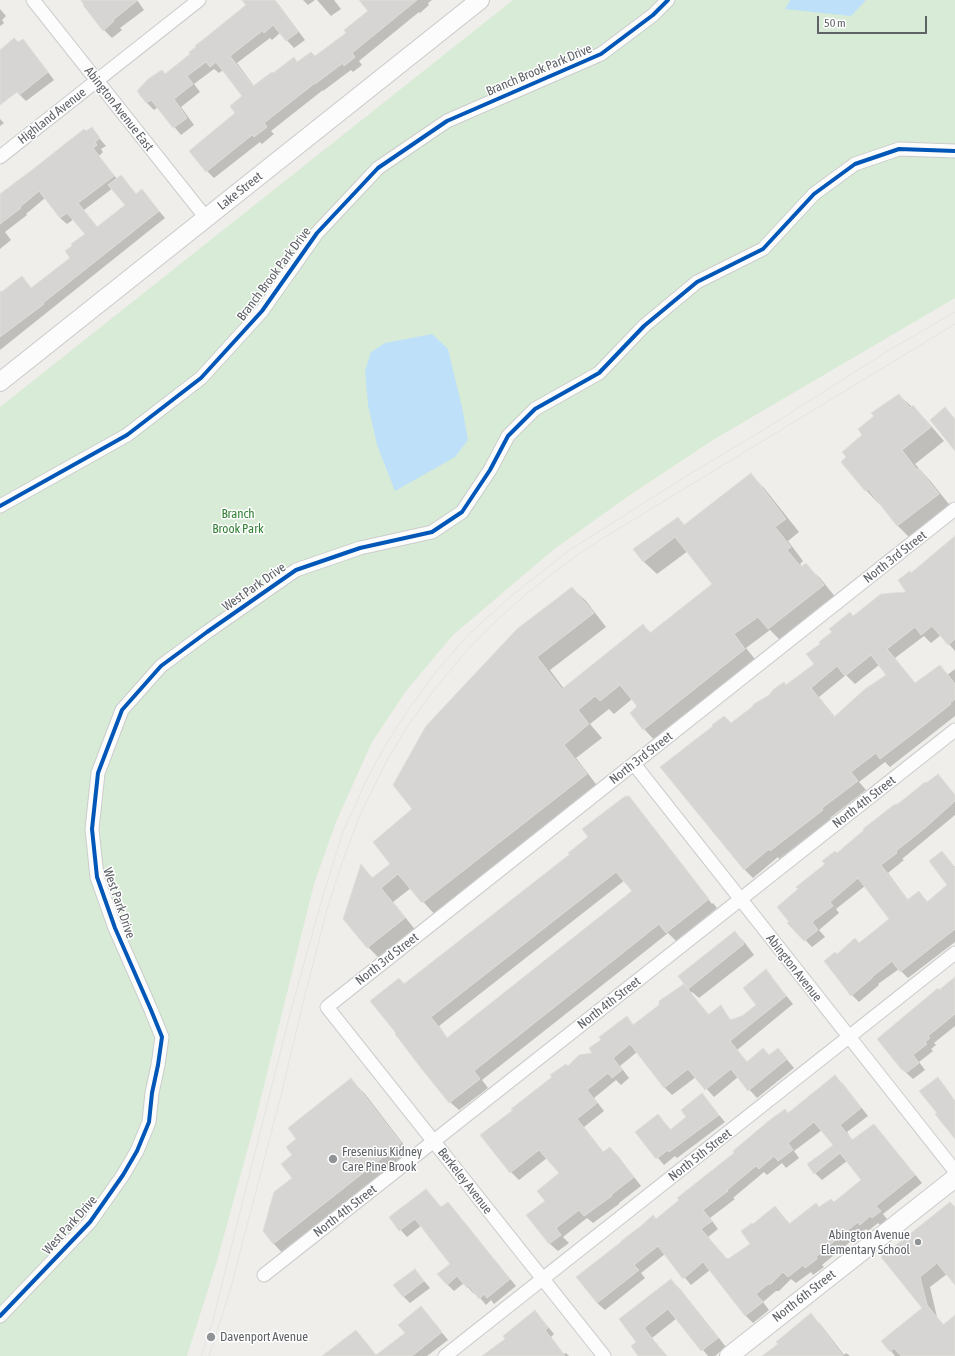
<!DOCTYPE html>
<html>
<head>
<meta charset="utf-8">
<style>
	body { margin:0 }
	#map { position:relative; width:955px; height:1356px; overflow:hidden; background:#efeeea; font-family:"Asap Condensed",sans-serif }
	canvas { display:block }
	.scale { position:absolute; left:817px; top:16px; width:110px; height:18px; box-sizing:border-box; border:2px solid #5f6368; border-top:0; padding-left:5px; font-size:12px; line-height:14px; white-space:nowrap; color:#5f6368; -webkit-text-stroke:3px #fff; paint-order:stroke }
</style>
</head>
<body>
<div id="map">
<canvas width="955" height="1356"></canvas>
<div class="scale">50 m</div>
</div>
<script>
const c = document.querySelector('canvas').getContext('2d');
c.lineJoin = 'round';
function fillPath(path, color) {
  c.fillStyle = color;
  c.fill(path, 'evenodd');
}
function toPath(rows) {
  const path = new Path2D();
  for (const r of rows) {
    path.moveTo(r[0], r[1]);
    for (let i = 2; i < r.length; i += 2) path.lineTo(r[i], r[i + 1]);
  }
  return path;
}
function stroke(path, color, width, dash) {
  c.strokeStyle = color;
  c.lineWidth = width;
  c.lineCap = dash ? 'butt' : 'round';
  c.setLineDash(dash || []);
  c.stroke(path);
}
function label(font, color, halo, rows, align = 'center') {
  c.font = font + ' "Asap Condensed",sans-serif';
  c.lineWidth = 3;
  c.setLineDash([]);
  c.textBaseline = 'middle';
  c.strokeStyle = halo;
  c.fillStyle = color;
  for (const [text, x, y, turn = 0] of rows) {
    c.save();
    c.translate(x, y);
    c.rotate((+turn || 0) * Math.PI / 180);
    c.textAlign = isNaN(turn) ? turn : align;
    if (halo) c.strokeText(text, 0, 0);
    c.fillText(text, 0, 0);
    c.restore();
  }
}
fillPath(toPath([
	[513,0,955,0,955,298,713,440,627,497,553,550,453,635,406,691,372,742,336,822,314,884,255,1122,217,1261,187,1356,0,1356,0,407]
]), '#d8ebd6');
fillPath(toPath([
	[790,0,866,0,851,16,785,9],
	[432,334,448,349,462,407,468,440,455,457,395,491,377,445,368,405,365,371,371,352,385,343]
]), '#bfe0f9');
fillPath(toPath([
	[82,0,137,0,144,10,120,28,122,30,112,38,104,30],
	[252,0,275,0,305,40,294,48,280,33,272,40,270,38,237,63,254,86,273,74,294,58,298,63,316,57,347,34,369,12,366,0,432,0,428,3,429,5,420,13,419,12,359,61,362,65,353,72,351,70,323,91,323,90,271,131,274,134,262,144,260,142,214,178,207,171,237,113,244,96,223,70,219,73,214,69,194,84,200,92,181,107,194,125,181,135,158,107,154,110,147,103,138,91,166,75,191,54],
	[303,0,315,0,308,5],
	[317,0,334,0,341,9,331,16],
	[0,9,6,16,2,20,4,23,0,26],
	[18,43,29,47,54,80,26,101,19,94,0,61,0,51],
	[0,119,4,123,0,126],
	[91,129,106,146,101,149,103,152,99,156,117,179,121,176,137,195,142,191,165,218,0,350,0,291,2,293,21,277,32,289,72,258,86,234,74,219,67,224,60,218,45,198,26,214,27,215,5,232,11,240,0,249,0,195],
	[113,188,126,205,98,228,84,210],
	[899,395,926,420,944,441,915,464,932,483,952,508,912,540,898,526,881,504,879,504,866,490,864,435],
	[751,475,764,488,799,532,788,541,803,561,800,564,803,568,806,565,820,578,837,599,782,642,770,630,746,648,758,663,657,743,644,729,638,707,632,699,614,714,609,709,590,724,602,738,576,758,599,788,436,916,411,888,393,902,417,932,381,960,368,947,361,866,373,878,391,864,413,809,572,588,586,601,606,627,550,670,564,689,643,625,652,634,714,584,688,551,657,574,643,561,678,518,685,526],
	[955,538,955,651,941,635,931,643,924,636,895,658,917,686,902,710,955,669,955,716,890,767,885,762,859,782,866,790,830,818,831,819,779,859,778,857,753,878,744,869,731,724,786,686,815,664,853,617,908,593,912,574],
	[879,665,887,675,835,717,819,697,846,675,855,684],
	[938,775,955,795,955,815,902,859,904,860,888,873,908,900,919,893,928,902,949,885,942,853,949,860,955,867,955,942,908,978,899,969,878,984,879,985,859,1002,852,995,837,955,859,944,890,920,865,886,836,909,839,913,819,930,825,937,812,947,789,923,827,865,837,854,896,807],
	[634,805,712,904,713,903,717,908,676,941,668,933,643,953,482,1080,488,1088,459,1110,450,1102,404,984],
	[625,880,633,891,448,1039,439,1026],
	[735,932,745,943,754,955,699,998,692,992,691,993,709,1015,720,1007,732,1021,742,1017,757,1005,766,971,773,979,793,1004,737,1050,747,1062,763,1049,770,1056,778,1049,794,1068,757,1098,738,1077,714,1097,696,1077,672,1095,664,1087,637,1052,620,1066,629,1078,621,1085,616,1080,594,1098,604,1111,584,1127,604,1153,610,1148,618,1156,641,1186,619,1203,619,1204,593,1223,587,1218,563,1237,569,1243,558,1251,550,1244,528,1215,547,1201,560,1173,547,1158,519,1180,511,1172,514,1110,568,1067,594,1053,602,1040,627,1018,634,1025,688,990,689,989,679,976],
	[955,978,955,1026,934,1043,936,1045,931,1049,933,1051,919,1062,925,1070,913,1079,903,1070],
	[835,1077,843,1084,868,1116,847,1132,853,1141,881,1133,922,1183,883,1214,887,1219,880,1225,878,1223,868,1231,866,1229,834,1255,822,1265,824,1267,813,1275,811,1272,796,1283,791,1279,779,1291,776,1291,763,1302,769,1310,753,1323,746,1316,710,1270,691,1285,665,1254,641,1273,645,1278,605,1310,597,1303,656,1220,785,1110,789,1114],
	[822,1130,834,1145,815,1173,822,1180,847,1161,863,1180,834,1203,820,1208,790,1224,775,1207,753,1225,752,1244,728,1260,726,1259,708,1237,718,1229,710,1218,735,1199,733,1198,764,1172,767,1175,782,1163,786,1168,799,1158,794,1151],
	[938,1078,944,1085,955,1101,955,1138,938,1113],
	[351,1080,365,1094,414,1158,287,1258,274,1244,264,1231,293,1178,293,1155,297,1139],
	[702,1095,725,1122,677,1158,675,1156,664,1165,636,1132,658,1115,671,1130,688,1117],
	[448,1203,516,1286,494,1304,491,1300,486,1305,476,1293,474,1294,464,1283,454,1291,447,1284,451,1264,422,1225,407,1237,390,1218,442,1208],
	[955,1208,955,1283,947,1274,930,1287,937,1317,944,1325,955,1316,955,1356,895,1356,883,1341,924,1308,882,1257],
	[415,1270,430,1288,410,1303,403,1296],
	[671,1280,680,1289,726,1347,715,1356,708,1356,677,1318,652,1338,667,1356,640,1356,638,1342,620,1319],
	[421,1307,448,1340,427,1356,377,1356,406,1333],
	[535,1311,554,1334,551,1337,564,1354,566,1353,569,1356,486,1356,507,1339],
	[811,1314,821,1325,844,1355,846,1353,850,1356,764,1356,779,1344]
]), '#0003');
const building = toPath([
	[81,0,138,0,113,20,114,21,103,31,83,5,84,5,81,0],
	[242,0,274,0,298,32,286,41,273,25,264,33,262,31,230,56,253,86,272,72,273,73,294,57,297,62,311,52,315,56,346,33,344,30,368,11,359,0,417,0,352,53,355,57,344,66,343,63,315,84,315,83,264,123,267,127,254,137,252,135,206,172,189,151,235,113,230,106,242,96,216,62,210,67,206,62,187,76,193,84,174,99,187,118,173,128,152,101,151,100,146,103,137,91,148,79,162,70,165,74,190,54,189,52,196,47,195,46,246,5,242,0],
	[14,38,18,42,23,39,48,72,23,92,19,95,17,92,0,105,0,50,14,38],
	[92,127,100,138,95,142,97,145,93,148,114,176,78,203,97,227,125,205,108,185,121,175,136,194,142,189,159,211,43,303,44,304,0,337,0,293,22,276,31,288,70,258,65,251,72,246,71,244,85,234,67,213,60,218,39,191,20,207,21,208,0,224,0,194,32,170,84,129,86,131,92,127],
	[899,394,910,408,913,405,931,427,902,450,917,470,918,468,939,494,897,526,868,489,865,491,841,462,846,457,842,452,862,435,858,429,874,416,871,413,899,394],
	[945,407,955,419,955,451,930,420,945,407],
	[751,473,786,519,775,527,791,547,787,550,801,567,806,563,824,585,768,629,758,617,734,634,745,649,643,730,630,713,637,706,620,685,600,701,595,696,578,710,589,724,564,745,587,774,422,903,398,874,381,888,405,918,367,948,343,919,361,864,372,878,390,864,373,842,412,809,393,785,426,726,517,629,572,587,594,613,537,657,562,689,643,624,650,633,712,584,675,537,643,562,633,549,678,517,684,525,751,473],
	[955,536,955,639,948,645,932,626,921,635,915,627,887,649,915,683,940,665,955,684,955,699,950,703,951,704,927,723,880,759,876,753,851,772,858,781,822,808,823,810,770,851,769,849,744,870,660,767,713,726,712,725,724,716,731,723,752,707,754,704,769,695,774,689,784,682,786,685,814,664,806,654,820,644,819,642,832,632,829,629,850,612,853,616,881,594,906,592,898,580,910,571,911,573,955,536],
	[871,655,886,675,865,689,834,717,811,688,837,666,845,676,871,655],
	[938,774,955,795,955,801,925,828,896,851,897,853,881,865,907,900,919,891,927,902,947,885,929,861,942,851,955,868,955,929,900,972,892,961,872,977,872,978,851,996,824,961,835,952,837,954,855,938,859,943,889,919,858,878,830,902,833,906,812,922,818,930,804,941,787,923,789,922,777,907,798,889,796,887,825,864,822,861,835,851,837,853,864,830,863,829,895,804,896,805,903,800,925,782,926,783,938,774],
	[629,796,709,899,666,933,659,924,634,944,474,1071,480,1079,449,1103,421,1068,395,1034,396,1033,370,1001,399,978,404,984,431,963,570,854,568,853,588,837,582,829,624,797,629,796],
	[616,872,632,891,447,1038,431,1017,616,872],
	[735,931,744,944,688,989,678,976,735,931],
	[766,969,786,996,730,1041,747,1062,763,1048,769,1055,778,1048,787,1059,748,1091,731,1069,705,1090,688,1069,664,1088,630,1044,613,1058,622,1070,612,1078,608,1073,587,1090,597,1103,577,1119,603,1152,610,1147,634,1177,611,1195,612,1196,584,1216,579,1210,556,1228,561,1235,549,1244,526,1215,545,1201,537,1191,559,1173,539,1150,510,1173,480,1135,513,1110,511,1109,552,1077,550,1075,566,1064,568,1066,579,1055,592,1053,589,1048,601,1040,599,1037,627,1016,633,1025,659,1005,659,1001,684,984,708,1015,721,1005,730,1020,742,1016,756,1005,743,988,766,969],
	[955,977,955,1014,928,1036,930,1038,925,1042,927,1044,913,1055,919,1063,906,1073,903,1070,902,1070,877,1039,938,988,939,990,955,977],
	[835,1075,861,1108,840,1125,852,1140,874,1124,915,1175,876,1206,881,1211,872,1218,870,1216,860,1225,858,1222,827,1247,816,1257,817,1259,805,1268,803,1265,788,1277,783,1272,771,1284,768,1284,756,1294,763,1302,745,1316,703,1262,683,1279,658,1246,634,1265,639,1270,597,1303,576,1277,621,1242,621,1241,641,1226,653,1215,656,1219,679,1200,677,1198,734,1153,733,1151,771,1119,785,1109,788,1113,835,1075],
	[814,1122,833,1145,807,1164,814,1174,840,1153,861,1180,834,1202,831,1199,819,1207,816,1203,789,1224,775,1206,753,1224,752,1223,741,1231,750,1244,728,1259,727,1258,726,1258,701,1229,712,1221,703,1210,728,1191,727,1190,756,1166,759,1169,774,1156,778,1161,793,1150,788,1143,814,1122],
	[938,1077,955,1102,955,1139,935,1114,937,1113,919,1091,938,1077],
	[351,1078,401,1143,273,1244,263,1231,274,1192,292,1178,281,1164,292,1155,286,1147,296,1139,288,1128,351,1078],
	[702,1093,719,1115,669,1152,668,1150,656,1159,635,1132,658,1114,670,1130,686,1117,681,1110,702,1093],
	[426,1189,441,1207,448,1202,510,1279,487,1298,484,1294,479,1299,469,1286,467,1288,457,1276,447,1285,437,1274,450,1264,415,1219,399,1231,389,1217,426,1189],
	[950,1202,955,1207,955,1285,937,1263,920,1277,927,1305,943,1325,955,1315,955,1356,901,1356,894,1348,890,1352,881,1341,922,1308,881,1257,950,1202],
	[415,1269,424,1281,403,1297,393,1285,415,1269],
	[671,1279,718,1338,701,1351,668,1309,644,1328,666,1356,638,1356,631,1346,636,1342,619,1319,671,1279],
	[421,1306,442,1332,412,1356,322,1356,356,1330,376,1355,405,1333,398,1325,421,1306],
	[535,1310,548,1328,545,1330,565,1356,482,1356,505,1339,503,1336,535,1310],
	[811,1313,843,1356,762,1356,778,1344,776,1342,811,1313]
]);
fillPath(building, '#d6d5d3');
stroke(building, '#deddd9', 1);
const street = toPath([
	[33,0,206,218],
	[0,157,199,0],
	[0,506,127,435,201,378,262,311,317,233,378,168,447,121,601,54,653,15,668,0],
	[634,764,955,1171],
	[264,1275,955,730],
	[0,1316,90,1222,123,1175,137,1151,149,1122,152,1093,158,1065,162,1037,151,1010,115,928,97,877,92,829,98,773,122,710,161,666,207,632,296,570,360,548,432,532,462,512,490,470,508,436,535,409,599,373,644,326,697,282,763,249,814,194,855,164,899,149,955,151],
	[445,1356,955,953],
	[604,1356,327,1007,955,509]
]);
const secondary = toPath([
	[0,382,480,0],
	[729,1356,955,1178]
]);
stroke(street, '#cbcccc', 15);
stroke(secondary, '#cacacb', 20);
stroke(street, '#fdfcfc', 13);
stroke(secondary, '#fdfcfc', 18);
stroke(toPath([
	[201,1356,213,1320,291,1010,324,892,343,832,367,779,386,744,411,706,438,669,469,634,510,597,568,551,693,472,765,429,891,349,955,312],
	[209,1356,230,1291,281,1095,305,995,328,906,342,863,360,815,387,760,411,721,434,690,470,647,498,619,530,591,565,564,600,540,955,324]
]), '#e4e4e4', 1);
stroke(toPath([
	[0,506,127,435,201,378,262,311,317,233,378,168,447,121,601,54,653,15,668,0],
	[0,1316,90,1222,123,1175,137,1151,149,1122,152,1093,158,1065,162,1037,151,1010,115,928,97,877,92,829,98,773,122,710,161,666,207,632,296,570,360,548,432,532,462,512,490,470,508,436,535,409,599,373,644,326,697,282,763,249,814,194,855,164,899,149,955,151]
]), '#0057b8', 4);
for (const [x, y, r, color] of [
	[333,1159,5,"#919496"],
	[918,1242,4,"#919496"],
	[211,1337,5,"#919496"]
]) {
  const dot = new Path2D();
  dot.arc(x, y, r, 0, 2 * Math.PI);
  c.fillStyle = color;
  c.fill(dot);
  stroke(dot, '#fff', 1.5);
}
label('13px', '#5f6368', '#fff', [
	["Branch Brook Park Drive",539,70,-23],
	["Abington Avenue East",119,109,52],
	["Highland Avenue",52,116,-38],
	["Lake Street",240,191,-38],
	["Branch Brook Park Drive",274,274,-53],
	["North 3rd Street",895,557,-38],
	["West Park Drive",254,587,-35],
	["North 3rd Street",641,758,-38],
	["North 4th Street",864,802,-38],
	["West Park Drive",119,903,71],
	["North 3rd Street",387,959,-38],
	["Abington Avenue",794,968,52],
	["North 4th Street",609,1003,-38],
	["North 5th Street",700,1155,-38],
	["Berkeley Avenue",465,1181,52],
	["North 4th Street",345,1211,-38],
	["West Park Drive",70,1225,-48],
	["North 6th Street",804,1296,-38]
]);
label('13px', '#348238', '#fff', [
	["Branch",238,514],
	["Brook Park",238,529]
]);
label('13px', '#5f6368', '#fff', [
	["Fresenius Kidney",342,1152],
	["Care Pine Brook",342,1167],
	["Abington Avenue",910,1235,"right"],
	["Elementary School",910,1250,"right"],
	["Davenport Avenue",220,1337]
], 'left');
</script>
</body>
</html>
